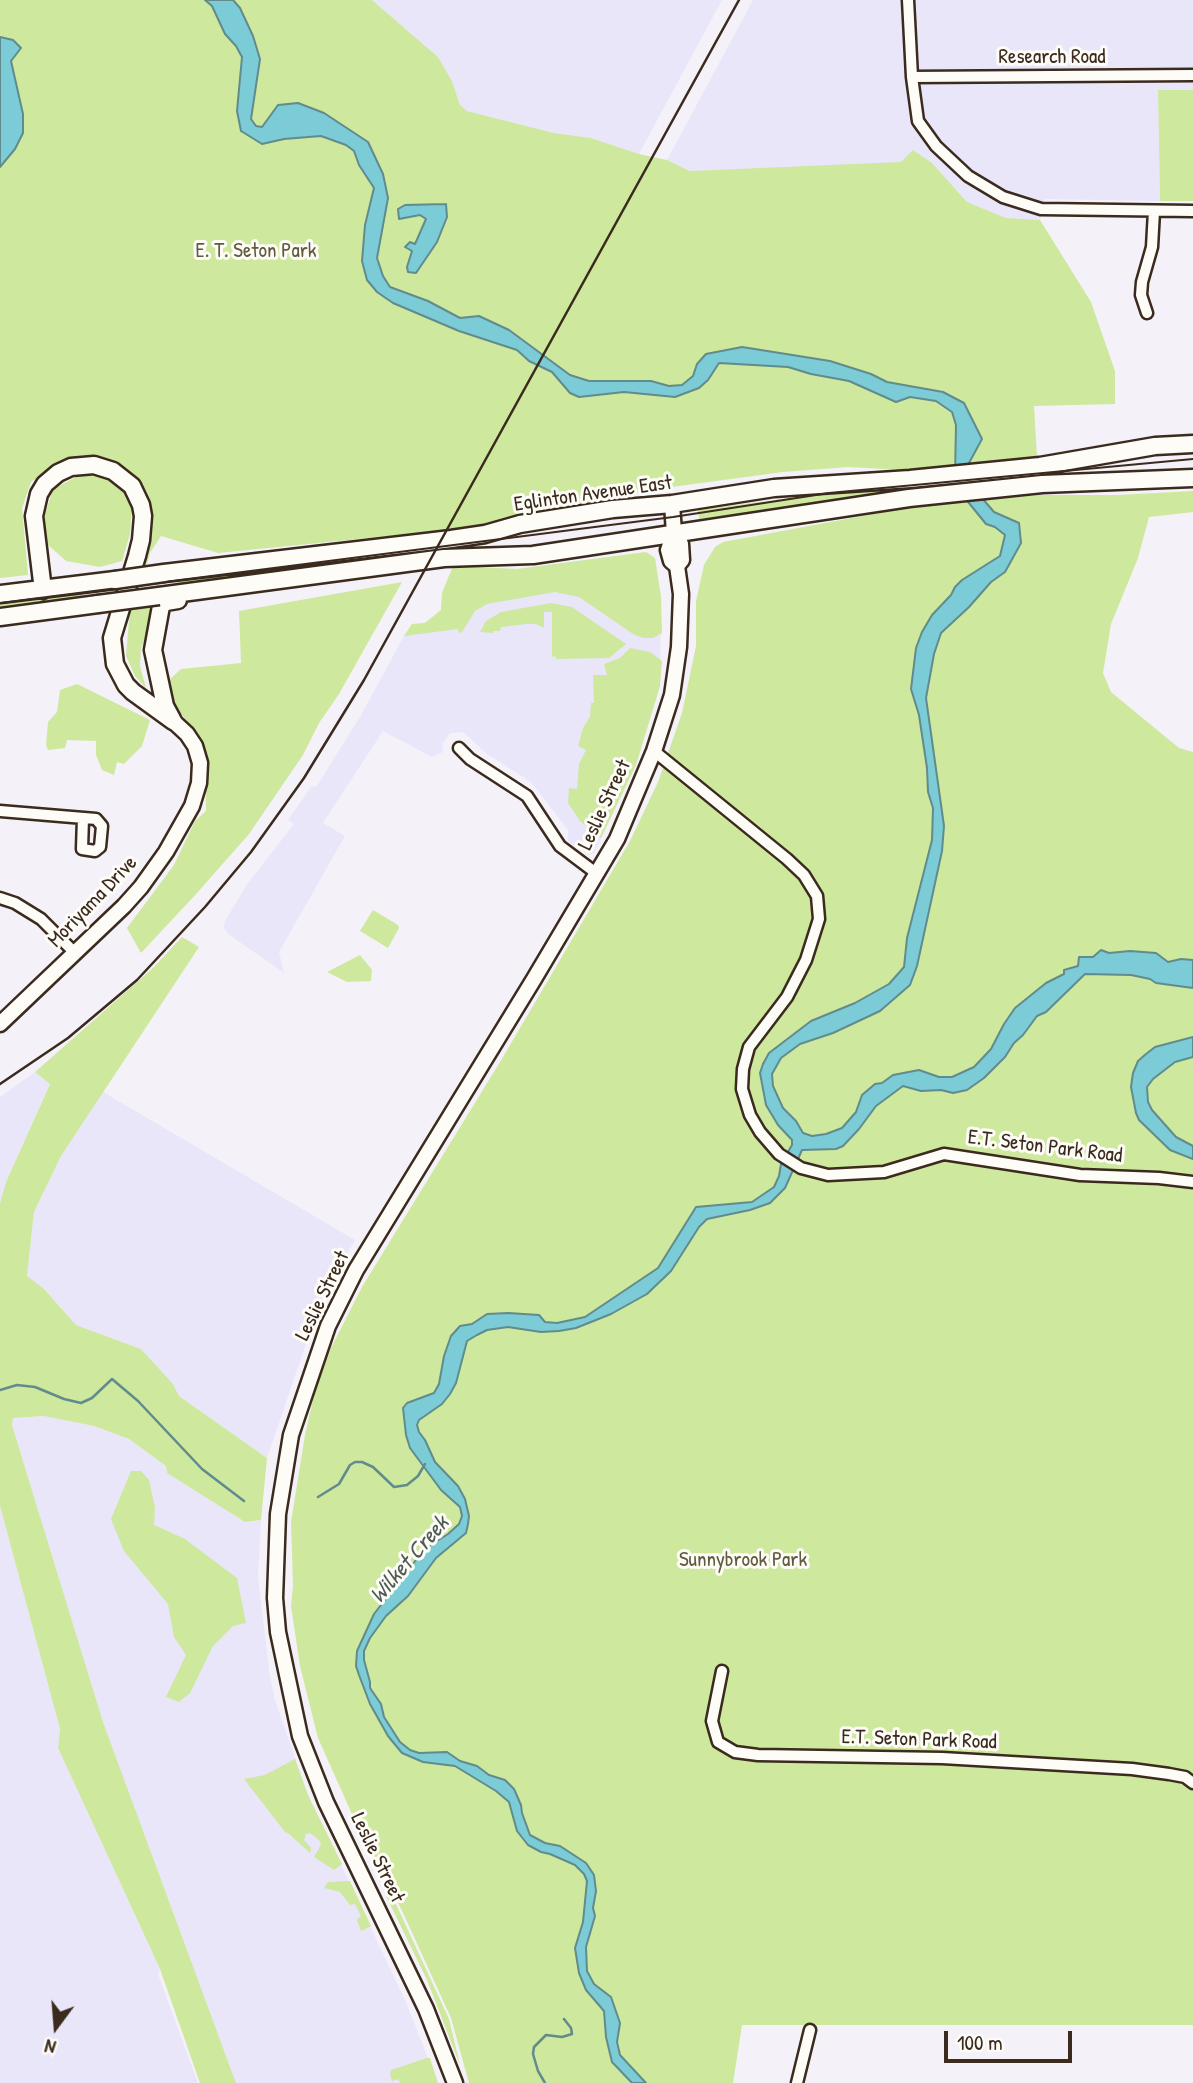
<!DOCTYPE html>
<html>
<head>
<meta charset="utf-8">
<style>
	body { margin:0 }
	#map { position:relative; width:1193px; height:2083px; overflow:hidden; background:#f4f2f8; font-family:"Patrick Hand",sans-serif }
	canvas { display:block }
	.north { position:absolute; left:21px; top:1992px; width:70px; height:70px; -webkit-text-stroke:5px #fdfcf7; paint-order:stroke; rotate:196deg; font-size:19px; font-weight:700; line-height:28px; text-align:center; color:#3b2a1e }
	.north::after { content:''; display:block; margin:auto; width:24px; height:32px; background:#3b2a1e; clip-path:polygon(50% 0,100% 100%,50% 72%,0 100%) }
	.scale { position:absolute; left:944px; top:2031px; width:128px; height:32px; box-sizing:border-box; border:4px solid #3b2a1e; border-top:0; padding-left:9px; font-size:21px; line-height:24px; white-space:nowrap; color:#3b2a1e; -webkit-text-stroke:5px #fdfcf7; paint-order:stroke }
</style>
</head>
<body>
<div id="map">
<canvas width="1193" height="2083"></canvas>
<div class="north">N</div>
<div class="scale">100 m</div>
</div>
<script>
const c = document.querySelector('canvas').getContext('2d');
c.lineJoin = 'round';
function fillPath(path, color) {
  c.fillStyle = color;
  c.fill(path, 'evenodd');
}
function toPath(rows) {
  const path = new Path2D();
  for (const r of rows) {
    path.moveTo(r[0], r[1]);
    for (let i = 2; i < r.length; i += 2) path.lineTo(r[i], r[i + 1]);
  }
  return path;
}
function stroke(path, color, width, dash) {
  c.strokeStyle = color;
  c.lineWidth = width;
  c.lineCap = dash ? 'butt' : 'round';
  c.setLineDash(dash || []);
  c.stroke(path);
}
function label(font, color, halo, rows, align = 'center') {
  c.font = font + ' "Patrick Hand",sans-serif';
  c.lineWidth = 6;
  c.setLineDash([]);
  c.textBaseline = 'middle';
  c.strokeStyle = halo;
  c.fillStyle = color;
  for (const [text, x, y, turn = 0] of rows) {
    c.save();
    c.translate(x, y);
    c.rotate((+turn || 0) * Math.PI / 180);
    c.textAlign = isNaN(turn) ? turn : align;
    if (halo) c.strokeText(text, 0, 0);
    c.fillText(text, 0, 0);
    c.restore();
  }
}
fillPath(toPath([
	[372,0,722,0,639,154,591,138,554,133,467,111,460,105,452,81,438,57],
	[753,0,1193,0,1193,90,1158,90,1160,201,1045,199,1040,220,1006,218,967,202,932,163,690,171,667,160],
	[646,552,655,558,661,597,660,686,636,765,594,853,589,855,568,841,568,830,531,782,487,754,463,732,450,733,442,744,443,752,432,757,383,731,323,823,345,836,279,952,284,973,228,934,224,928,225,921,248,883,294,824,288,820,311,787,317,786,361,715,404,636,412,624,425,623,441,610,442,593,453,566,517,569],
	[35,1072,50,1083,6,1182,0,1203,0,1097],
	[103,1092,355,1240,322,1297,267,1458,179,1396,173,1384,141,1349,76,1325,44,1289,27,1277,34,1212,61,1156],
	[45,1416,94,1426,129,1439,166,1466,167,1473,245,1522,261,1520,258,1576,270,1677,275,1700,308,1795,405,2000,438,2083,236,2083,103,1722,12,1425,13,1418],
	[0,1506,60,1729,58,1748,160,1969,158,1974,198,2083,0,2083]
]), '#e9e6fa');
fillPath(toPath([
	[0,0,372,0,438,57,452,81,460,105,467,111,554,133,591,138,639,154,667,160,690,171,901,162,913,150,932,163,967,202,1006,218,1040,220,1091,302,1115,371,1115,404,1034,406,1037,457,904,470,848,467,783,472,664,488,502,518,489,526,218,553,161,536,150,553,147,564,144,565,151,532,151,520,146,493,138,481,133,474,116,462,96,457,75,458,58,464,31,482,22,508,28,575,0,578],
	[1158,90,1193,90,1193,201,1160,201],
	[80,475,105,476,122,487,132,506,130,534,122,561,100,567,66,561,47,544,44,517,53,489],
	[890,485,891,493,699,519,698,510],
	[1193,491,1193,512,1149,517,1138,558,1111,624,1103,673,1111,692,1179,748,1193,752,1193,2025,742,2025,733,2083,469,2083,451,2018,404,1915,378,1862,364,1841,318,1738,300,1666,291,1606,293,1585,291,1522,305,1435,315,1391,331,1348,362,1287,500,1062,630,841,658,782,682,713,696,646,696,601,704,565,715,547,723,542,884,512,912,505,1040,495,1118,495],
	[414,549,415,556,178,586,177,579],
	[646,552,655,558,661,597,662,633,653,638,643,638,633,634,579,597,555,592,487,604,475,611,462,632,459,633,458,629,404,636,412,624,425,623,441,610,442,593,453,566,517,569],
	[402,582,339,694,319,723,303,755,249,834,197,893,141,953,127,928,174,865,195,821,206,811,205,748,175,705,168,681,181,669,241,663,239,611],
	[81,590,83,600,0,611,0,600],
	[551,603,572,607,626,644,609,658,556,659,556,656,552,657,552,612,544,612,544,628,536,624,526,624,501,627,500,631,493,631,493,633,480,632,486,621,501,612],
	[147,606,157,608,141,648,140,666,146,688,135,676,126,656,130,609],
	[630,648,650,652,662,661,660,686,636,765,601,838,580,821,568,803,569,788,577,789,579,764,586,750,578,746,583,728,590,717,591,703,594,703,593,675,607,675,604,664,620,658],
	[77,684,150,720,142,746,124,764,117,762,114,775,102,770,96,755,96,741,67,740,65,748,48,750,46,745,48,722,57,712,60,690],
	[373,910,398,925,399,928,388,948,360,931],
	[182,937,199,947,61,1156,34,1212,27,1276,44,1289,76,1325,141,1349,173,1384,179,1396,267,1458,261,1520,245,1522,167,1473,166,1466,129,1439,94,1426,44,1416,13,1418,12,1425,103,1722,236,2083,200,2083,160,1969,58,1748,60,1729,0,1506,0,1203,6,1182,50,1084,35,1072,153,968],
	[360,955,372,970,371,981,347,982,327,972],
	[131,1471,141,1471,149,1480,155,1507,154,1525,185,1539,237,1578,246,1623,233,1626,213,1646,190,1693,179,1702,166,1697,186,1655,174,1637,168,1604,124,1551,111,1519],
	[295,1759,308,1795,342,1864,334,1870,314,1857,321,1845,319,1840,310,1833,306,1834,304,1840,311,1848,310,1853,288,1833,285,1832,244,1779,265,1775],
	[350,1881,371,1926,361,1931,357,1920,361,1916,355,1904,350,1905,340,1892,324,1888,328,1882],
	[390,1891,449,2019,460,2065,427,1980,385,1894],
	[427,2058,430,2058,438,2083,400,2083,398,2079,392,2081,390,2074,391,2070]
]), '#cee89d');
const water = toPath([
	[205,0,233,0,240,8,253,36,260,59,251,119,256,126,262,127,278,105,298,103,324,113,368,142,383,174,388,198,377,258,383,276,390,287,428,301,460,318,479,316,509,330,570,375,589,381,651,381,669,386,682,385,693,376,697,364,706,354,742,347,830,361,871,374,887,382,943,392,964,403,982,439,969,463,970,484,994,512,1019,523,1021,543,1005,572,991,582,969,607,941,633,934,654,926,698,944,826,942,851,917,966,910,985,880,1011,833,1033,800,1044,781,1058,772,1074,773,1086,783,1108,796,1121,803,1133,812,1136,826,1134,842,1128,856,1112,862,1095,875,1084,882,1083,893,1075,919,1070,939,1077,952,1077,974,1067,991,1049,1004,1024,1015,1008,1046,983,1064,974,1064,970,1078,966,1079,957,1093,957,1101,950,1109,953,1130,951,1156,953,1168,962,1181,959,1193,960,1193,988,1156,983,1150,979,1131,975,1085,974,1046,1012,1037,1016,1023,1035,1014,1043,1005,1057,984,1078,967,1090,953,1093,941,1090,921,1091,903,1086,876,1106,859,1129,843,1146,836,1149,802,1150,785,1188,770,1203,750,1210,707,1219,699,1227,671,1271,647,1294,611,1314,576,1328,559,1331,541,1332,508,1327,487,1330,477,1335,467,1341,456,1383,450,1394,442,1404,419,1420,417,1425,419,1432,425,1440,435,1462,458,1486,465,1499,469,1516,468,1524,466,1533,436,1558,408,1596,386,1616,370,1638,364,1651,364,1660,370,1682,370,1688,381,1704,384,1717,400,1742,410,1750,419,1753,447,1752,460,1761,477,1766,489,1775,505,1780,514,1789,521,1805,522,1813,530,1835,545,1843,560,1846,586,1863,594,1875,596,1891,593,1908,595,1916,586,1947,587,1971,594,1984,611,1997,620,2023,617,2042,620,2055,646,2083,632,2083,612,2062,606,2037,604,2011,586,1990,579,1973,575,1948,583,1922,587,1881,584,1874,575,1865,550,1854,541,1852,528,1845,517,1831,509,1802,496,1791,455,1766,423,1762,402,1753,388,1736,370,1704,359,1675,356,1666,357,1651,374,1614,419,1556,429,1546,448,1534,459,1524,462,1516,460,1507,441,1490,410,1448,406,1435,403,1408,407,1403,434,1393,439,1384,444,1356,451,1336,460,1326,472,1324,487,1314,508,1313,539,1315,545,1322,557,1323,585,1317,658,1268,696,1207,752,1202,774,1187,779,1176,781,1164,792,1145,792,1140,778,1125,766,1105,760,1073,763,1064,769,1053,811,1021,855,1003,889,984,904,967,907,938,932,840,933,808,928,792,927,768,919,715,911,689,916,648,922,632,932,615,951,595,955,587,962,580,1000,556,1005,535,995,527,986,524,960,492,955,475,956,425,952,412,936,401,910,397,896,402,849,381,811,374,788,367,719,363,708,380,699,388,675,397,624,392,579,397,570,393,552,372,529,361,517,350,459,331,393,303,377,292,367,280,362,261,365,225,374,188,359,165,354,151,346,145,321,136,284,139,262,144,241,131,237,111,242,57,236,46,225,34,212,6,205,0],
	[0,37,13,40,21,48,11,61,23,114,23,133,15,149,0,167,0,37],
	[446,204,447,217,437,242,416,273,408,272,407,267,412,251,405,247,410,242,415,244,426,219,420,215,399,219,398,209,405,205,446,204],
	[1193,1037,1193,1057,1175,1062,1153,1079,1147,1087,1148,1102,1152,1110,1176,1137,1193,1146,1193,1159,1170,1150,1139,1120,1136,1113,1131,1087,1133,1073,1138,1061,1146,1054,1155,1047,1193,1037]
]);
fillPath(water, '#7bccd6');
stroke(water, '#618b8c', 2);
stroke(toPath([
	[0,1390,17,1385,35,1387,64,1399,81,1403,92,1398,112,1379,138,1401,202,1469,244,1501],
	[318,1497,339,1484,350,1465,355,1462,362,1462,373,1467,394,1487,407,1485,418,1476,425,1464],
	[545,2083,538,2071,533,2054,534,2047,546,2035,562,2037,572,2034,571,2028,564,2019]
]), '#618b8c', 2.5);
const street = toPath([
	[908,0,912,77,918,121,936,146,968,176,1003,197,1041,209,1193,211],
	[912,77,1193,75],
	[1147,313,1141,295,1142,282,1152,247,1154,211],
	[459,748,470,759,527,796,560,846,596,873],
	[654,751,787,859,804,875,817,896,819,919,806,960,787,997,749,1047,743,1069,742,1089,750,1115,760,1132,779,1154,801,1168,828,1175,884,1172,944,1154,1080,1175,1159,1178,1193,1182],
	[0,811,96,819,102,826,100,847,95,851,82,849,83,818],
	[0,898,15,903,41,919,75,953],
	[722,1671,712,1721,718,1742,735,1752,758,1755,942,1758,1132,1769,1169,1774,1185,1777,1193,1783],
	[797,2083,810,2030]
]);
const secondary = toPath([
	[674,533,681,544,682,560,677,566],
	[0,1024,124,906,141,887,166,852,192,806,199,783,200,763,195,746,187,734,173,721],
	[455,2083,426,2009,326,1802,300,1736,278,1632,275,1598,278,1514,291,1435,328,1326,356,1270,534,979,617,839,654,751,672,695,679,647,681,594,677,566,671,561,668,550,674,533,672,504]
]);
const primary = toPath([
	[164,573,451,539,485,534,520,524,613,509,672,504,774,488,910,479,1040,466,1155,446,1193,444],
	[43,590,34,516,39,494,45,484,58,473,71,467,94,465,113,471,132,486,141,505,143,516,141,540,137,556,112,638,115,664,126,685,133,692,173,721],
	[0,594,115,580],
	[159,596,444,558,533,555,909,498,1042,484,1193,478],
	[0,617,98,604],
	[172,719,165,706,153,650,161,606,166,602,178,600]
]);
stroke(street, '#3b2a1e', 15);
stroke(secondary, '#3b2a1e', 19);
stroke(primary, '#3b2a1e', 21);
stroke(street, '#fdfcf7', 10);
stroke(secondary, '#fdfcf7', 14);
stroke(primary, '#fdfcf7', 16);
stroke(toPath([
	[0,603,673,517,829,493,1193,459]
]), '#3b2a1e', 2);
stroke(toPath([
	[0,1084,68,1038,137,980,205,907,251,852,304,778,364,680,739,0]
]), '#3b2a1e', 2.5);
const primaryBridge = toPath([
	[115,580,164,573],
	[98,604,159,596]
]);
stroke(primaryBridge, '#3b2a1e', 21, []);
stroke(primaryBridge, '#fdfcf7', 16);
label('21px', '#3b2a1e', '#fdfcf7', [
	["Research Road",1052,57],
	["Eglinton Avenue East",593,494,-8],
	["Leslie Street",605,805,-65],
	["Moriyama Drive",93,902,-46],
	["E.T. Seton Park Road",1045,1147,7],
	["Leslie Street",323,1296,-64],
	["E.T. Seton Park Road",919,1740,2],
	["Leslie Street",377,1858,64]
]);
label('21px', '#605a3e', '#fdfcf7', [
	["E. T. Seton Park",256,251],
	["Sunnybrook Park",743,1560]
]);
label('italic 23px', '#4e5b55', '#fdfcf7', [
	["Wilket Creek",410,1560,-49]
]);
</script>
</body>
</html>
